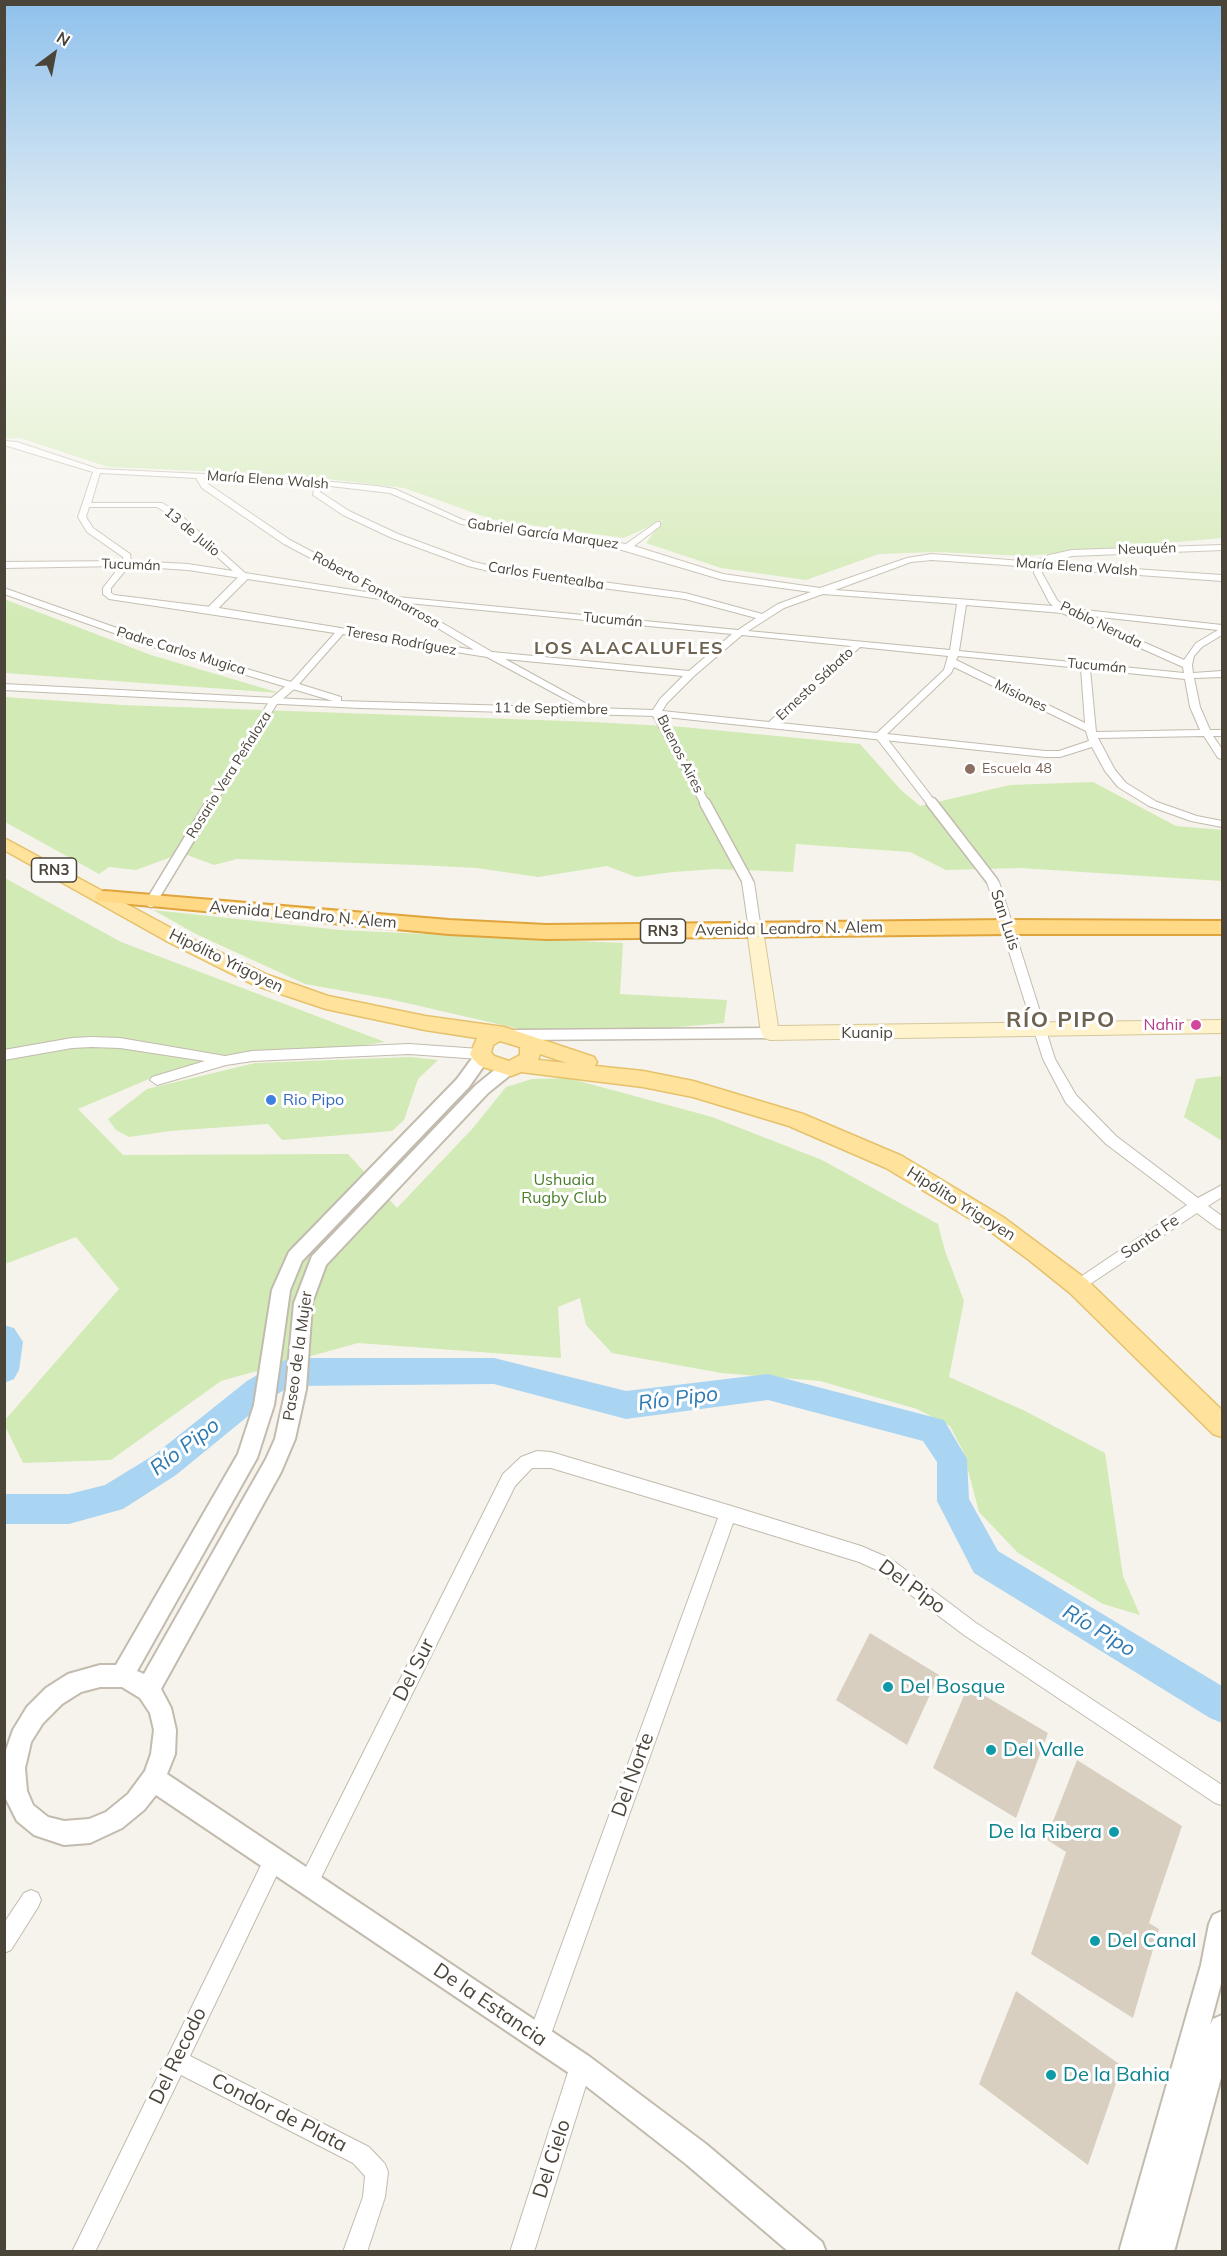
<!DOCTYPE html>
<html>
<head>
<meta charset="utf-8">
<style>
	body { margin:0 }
	#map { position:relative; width:1227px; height:2256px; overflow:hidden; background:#f6f3ec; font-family:Mulish,sans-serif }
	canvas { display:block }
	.frame { position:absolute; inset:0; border:6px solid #4b4439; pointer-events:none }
	.north { position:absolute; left:24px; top:24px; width:60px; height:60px; -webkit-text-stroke:4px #fff; paint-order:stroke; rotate:32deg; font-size:16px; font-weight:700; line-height:24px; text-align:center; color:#4b4439 }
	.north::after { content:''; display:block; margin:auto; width:21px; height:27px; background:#4b4439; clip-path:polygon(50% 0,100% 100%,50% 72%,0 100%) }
</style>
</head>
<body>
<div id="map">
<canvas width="1227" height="2256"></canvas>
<div class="frame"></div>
<div class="north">N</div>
</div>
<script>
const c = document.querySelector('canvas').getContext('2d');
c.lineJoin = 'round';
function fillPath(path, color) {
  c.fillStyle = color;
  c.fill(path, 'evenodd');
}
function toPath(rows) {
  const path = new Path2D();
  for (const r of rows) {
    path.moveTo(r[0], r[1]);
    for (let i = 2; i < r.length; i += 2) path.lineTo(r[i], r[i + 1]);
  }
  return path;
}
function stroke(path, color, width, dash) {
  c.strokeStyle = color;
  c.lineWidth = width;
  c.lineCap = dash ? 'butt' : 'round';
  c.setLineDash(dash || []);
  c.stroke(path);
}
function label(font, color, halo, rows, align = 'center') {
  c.font = font + ' Mulish,sans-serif';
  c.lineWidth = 6;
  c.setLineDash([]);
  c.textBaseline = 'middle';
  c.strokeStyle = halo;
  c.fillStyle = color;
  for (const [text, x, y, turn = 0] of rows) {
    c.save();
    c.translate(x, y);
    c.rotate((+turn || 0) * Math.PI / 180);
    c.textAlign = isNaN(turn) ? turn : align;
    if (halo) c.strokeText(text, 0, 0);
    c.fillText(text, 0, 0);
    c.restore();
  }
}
fillPath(toPath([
	[5,309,1222,309,1222,538,1026,556,936,552,879,554,806,580,721,568,646,543,663,520,624,538,494,520,404,488,292,475,108,467,20,438,5,439],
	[4,599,151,655,280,693,5,673],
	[4,697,122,705,593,722,683,727,860,744,901,790,920,806,1010,785,1093,782,1176,826,1222,830,1222,881,1020,868,946,870,910,852,796,844,793,872,716,869,673,872,636,877,607,866,538,877,477,868,417,865,237,859,214,865,182,853,136,870,109,867,99,874,5,822],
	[5,878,121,942,385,1042,156,1076,78,1109,123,1155,348,1154,397,1208,473,1128,506,1087,532,1079,568,1078,712,1117,822,1160,938,1224,945,1251,964,1301,949,1377,1025,1411,1105,1453,1123,1576,1140,1615,1103,1604,1018,1553,979,1512,963,1451,950,1426,917,1409,820,1381,721,1373,612,1353,586,1325,580,1298,558,1307,561,1358,358,1343,221,1381,111,1460,23,1463,5,1426,5,1420,119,1289,76,1237,5,1264],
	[153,910,340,930,623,943,620,994,727,1000,724,1023,587,1035,550,1036,389,999,305,984,196,934],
	[410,1057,438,1060,418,1079,404,1120,392,1131,282,1140,268,1124,170,1131,129,1137,116,1130,108,1119,147,1089,255,1063],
	[1222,1076,1222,1141,1184,1117,1196,1079]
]), '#d2eab5');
fillPath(toPath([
	[4,1325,14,1328,23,1342,19,1370,14,1379,4,1383,4,1325],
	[308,1358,494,1358,626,1391,768,1374,944,1420,967,1459,969,1499,998,1551,1222,1686,1222,1723,1210,1718,974,1573,937,1501,937,1462,923,1441,768,1400,626,1419,494,1384,291,1386,269,1399,176,1475,123,1509,69,1524,4,1524,4,1494,69,1494,105,1485,154,1455,247,1381,276,1364,286,1360,308,1358]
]), '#a9d4f2');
fillPath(toPath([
	[870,1633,939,1675,907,1745,836,1700],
	[968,1686,1048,1733,1016,1818,933,1768],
	[1077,1760,1182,1826,1149,1923,1159,1929,1133,2018,1031,1954,1066,1852,1046,1839],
	[1016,1991,1122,2066,1088,2165,979,2084]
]), '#d8cfc1');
const pedestrianFar1 = toPath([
	[211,610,244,577],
	[656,713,706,805],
	[880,736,933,805],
	[210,805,274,701,293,685]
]);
const pedestrian = toPath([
	[705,803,748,882],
	[932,803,993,882],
	[151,902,211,803],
	[515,1035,770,1033]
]);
const minor = toPath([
	[4,441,17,442,98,469,288,478,377,486,395,489,463,520,626,544,657,522,660,522,660,526,634,546,723,574,820,588,907,558,932,554,1035,562,1049,555,1072,550,1222,545,1222,550,1072,556,1046,563,1222,575,1222,581,1042,568,1042,573,1057,600,1066,608,1222,625,1222,635,1202,647,1194,656,1192,665,1193,673,1222,671,1222,677,1194,678,1200,707,1210,730,1222,730,1222,736,1213,736,1222,749,1222,759,1218,758,1204,736,1098,738,1115,770,1126,783,1157,802,1197,816,1222,821,1222,827,1191,821,1149,806,1118,787,1105,771,1092,747,1060,757,1045,757,656,716,360,708,4,690,4,684,333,701,156,648,4,594,4,588,162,644,291,682,335,633,109,599,103,594,103,588,120,566,4,568,4,562,123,561,123,557,87,532,78,517,93,472,4,445,4,441],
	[100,473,196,478,202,488,284,544,379,594,245,573,176,511,162,503,91,503,100,473],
	[204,478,315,485,313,495,343,515,392,538,468,566,505,575,685,599,756,618,738,630,397,597,290,540,208,484,204,478],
	[322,485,390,493,461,524,605,545,723,580,811,592,778,604,762,614,685,593,505,569,474,562,398,534,349,511,320,492,322,485],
	[89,507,157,507,170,515,233,571,188,564,131,561,130,554,93,528,86,517,89,507],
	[932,560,1034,567,1034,573,1049,602,1053,606,835,590,911,562,932,560],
	[129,566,188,570,393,601,474,650,219,608,114,595,111,593,111,588,129,566],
	[823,594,957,604,950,650,748,631,784,608,823,594],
	[408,603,732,634,689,671,492,652,408,603],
	[966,605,1062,613,1183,667,1184,673,959,651,966,605],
	[1082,615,1218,630,1196,643,1184,660,1082,615],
	[343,634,487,657,582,708,341,701,341,697,299,684,343,634],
	[742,635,851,646,769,722,662,711,667,703,694,676,742,635],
	[860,647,948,656,944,670,877,733,780,723,860,647],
	[958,656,1081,668,1085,723,956,660,958,656],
	[505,659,683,676,660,699,653,710,594,708,505,659],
	[954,667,1086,731,1089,741,1059,751,1045,751,887,734,951,673,954,667],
	[1090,669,1185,679,1190,707,1200,730,1096,732,1090,669],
	[748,878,754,882,761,930,755,934,749,930,742,882,748,878],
	[993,878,999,882,1055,1059,1076,1095,1116,1136,1198,1198,1222,1185,1222,1197,1208,1206,1222,1216,1222,1230,1217,1228,1197,1213,1078,1292,1073,1290,1071,1286,1073,1282,1187,1205,1106,1144,1066,1103,1043,1059,987,882,993,878],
	[92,1037,120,1038,225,1056,252,1051,409,1044,480,1049,486,1054,480,1059,409,1054,252,1061,226,1065,157,1085,150,1080,152,1077,205,1061,120,1048,92,1047,72,1048,4,1060,4,1050,72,1038,92,1037],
	[537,1451,551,1452,728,1505,861,1546,891,1559,976,1623,1222,1785,1222,1805,1215,1803,964,1635,879,1571,859,1562,733,1523,550,2037,547,2045,539,2048,531,2045,528,2037,718,1518,551,1468,532,1468,515,1486,315,1890,308,1893,301,1890,298,1883,503,1474,521,1457,537,1451],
	[274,1850,281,1853,284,1860,190,2056,369,2147,385,2164,388,2172,385,2197,367,2252,343,2252,363,2197,365,2176,353,2163,181,2075,95,2252,72,2252,267,1853,274,1850],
	[31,1890,38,1893,41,1900,38,1907,11,1950,4,1953,4,1923,24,1893,31,1890],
	[581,2055,589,2058,592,2066,534,2252,510,2252,570,2066,573,2058,581,2055]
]);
const tertiary = toPath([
	[482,1051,488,1053,490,1057,469,1087,302,1261,290,1290,274,1405,257,1458,137,1671,144,1674,266,1459,275,1439,286,1389,294,1303,312,1256,476,1085,497,1068,511,1063,517,1065,519,1069,517,1073,509,1076,488,1093,326,1265,312,1303,306,1389,295,1439,281,1472,161,1689,171,1708,176,1730,175,1754,167,1774,590,2057,706,2144,822,2242,826,2252,789,2252,686,2164,572,2075,156,1795,144,1810,122,1828,90,1843,64,1845,34,1835,17,1821,4,1795,4,1756,13,1730,27,1707,46,1688,68,1674,100,1665,116,1665,238,1454,254,1405,272,1290,289,1252,457,1079,476,1053,482,1051],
	[100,1687,122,1687,140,1698,150,1713,154,1730,151,1754,145,1771,128,1794,106,1812,89,1819,64,1821,48,1817,33,1805,27,1791,25,1768,31,1742,43,1723,62,1704,81,1692,100,1687],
	[1222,1911,1222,1980,1210,2025,1213,2019,1222,2015,1222,2074,1174,2252,1119,2252,1201,1965,1209,1924,1213,1915,1222,1911]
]);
const secondary = toPath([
	[755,924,761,926,763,930,778,1026,1222,1020,1222,1033,770,1040,764,1038,761,1033,747,930,749,926,755,924]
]);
const primary = toPath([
	[4,838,184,935,268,975,328,996,425,1016,504,1027,594,1057,597,1062,595,1066,643,1071,693,1081,803,1114,902,1156,1003,1217,1086,1279,1222,1410,1222,1437,1213,1434,1070,1293,1029,1260,987,1229,886,1168,789,1126,693,1097,643,1087,521,1072,511,1076,480,1066,473,1059,470,1054,477,1038,425,1030,326,1009,254,985,170,943,4,850,4,838],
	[500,1041,520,1047,520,1055,509,1061,494,1056,491,1052,493,1045,500,1041],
	[540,1054,567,1063,538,1060,540,1054]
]);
const trunk = toPath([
	[105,891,449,920,546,925,1007,920,1222,921,1222,934,1007,934,546,939,449,934,98,901,95,897,98,893,105,891]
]);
stroke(pedestrianFar1, '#c2bbae', 10);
stroke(pedestrian, '#c2bbae', 13);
stroke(minor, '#c2bbae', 2);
stroke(tertiary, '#c2bbae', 4);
stroke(secondary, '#d6c79b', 2);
stroke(primary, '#e6c16a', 3);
stroke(trunk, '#e0a43c', 4);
stroke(pedestrianFar1, '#fff', 8);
stroke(pedestrian, '#fff', 10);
fillPath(minor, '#fff');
fillPath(tertiary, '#fff');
fillPath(secondary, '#fff3cd');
fillPath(primary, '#ffe39c');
fillPath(trunk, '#ffd985');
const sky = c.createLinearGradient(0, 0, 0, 625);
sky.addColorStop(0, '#8fc1ec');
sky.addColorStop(0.49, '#fbfaf6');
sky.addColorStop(1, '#fbfaf600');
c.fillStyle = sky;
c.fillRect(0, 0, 1227, 625);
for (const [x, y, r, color] of [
	[970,769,6,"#8d6e63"],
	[1196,1025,6,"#d1479c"],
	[271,1100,6,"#3f7fe0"],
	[888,1687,6,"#0f9aa8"],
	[991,1750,6,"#0f9aa8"],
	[1114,1832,6,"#0f9aa8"],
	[1095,1941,6,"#0f9aa8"],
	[1051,2075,6,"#0f9aa8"]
]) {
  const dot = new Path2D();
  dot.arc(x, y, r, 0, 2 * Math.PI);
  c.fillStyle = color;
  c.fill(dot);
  stroke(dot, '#fff', 2);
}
label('14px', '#4b4439', '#fff', [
	["María Elena Walsh",268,480,4],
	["13 de Julio",192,532,40],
	["Gabriel García Marquez",543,534,8],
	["Neuquén",1147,549,-2],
	["Tucumán",131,565,2],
	["María Elena Walsh",1077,567,4],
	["Carlos Fuentealba",546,576,9],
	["Roberto Fontanarrosa",376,590,29],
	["Tucumán",613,620,5],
	["Pablo Neruda",1101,625,26],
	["Teresa Rodríguez",401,641,10],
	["Padre Carlos Mugica",181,651,17],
	["Tucumán",1097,666,5],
	["Ernesto Sábato",815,684,-43],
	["Misiones",1021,696,26],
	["11 de Septiembre",551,709,1],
	["Buenos Aires",680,754,63],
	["Rosario Vera Peñaloza",229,775,-58]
]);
label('14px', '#785e54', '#fff', [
	["Escuela 48",982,769]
], 'left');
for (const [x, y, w] of [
	[54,870,45],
	[663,931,45]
]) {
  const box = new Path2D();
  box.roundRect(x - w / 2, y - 12, w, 24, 4.5);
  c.fillStyle = '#fff';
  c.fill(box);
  stroke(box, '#4b4439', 1.5);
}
label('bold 15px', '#4b4439', null, [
	["RN3",54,870],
	["RN3",663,931]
]);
label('16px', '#4b4439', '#fff', [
	["Avenida Leandro N. Alem",303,915,5],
	["San Luis",1005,920,72],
	["Avenida Leandro N. Alem",789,929,-1],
	["Hipólito Yrigoyen",226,961,26],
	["Kuanip",867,1033],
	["Hipólito Yrigoyen",961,1204,32],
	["Santa Fe",1150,1237,-34],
	["Paseo de la Mujer",298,1356,-82]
]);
label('16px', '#b23c85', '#fff', [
	["Nahir",1184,1025]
], 'right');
label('16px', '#366cbe', '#fff', [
	["Rio Pipo",283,1100]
], 'left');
label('16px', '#4a7f2a', '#fff', [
	["Ushuaia",564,1180],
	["Rugby Club",564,1198]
]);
c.letterSpacing = '1.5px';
label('bold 18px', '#6e6250', '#fff', [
	["LOS ALACALUFLES",629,649]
]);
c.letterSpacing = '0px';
label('20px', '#4b4439', '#fff', [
	["Del Pipo",912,1587,36],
	["Del Sur",414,1670,-63],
	["Del Norte",633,1775,-70],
	["De la Estancia",490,2005,34],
	["Del Recodo",178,2056,-64],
	["Condor de Plata",279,2113,27],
	["Del Cielo",552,2159,-72]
]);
label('20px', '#0d838f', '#fff', [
	["Del Bosque",900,1687],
	["Del Valle",1003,1750],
	["De la Ribera",1102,1832,"right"],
	["Del Canal",1107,1941],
	["De la Bahia",1063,2075]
], 'left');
label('italic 21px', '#2e7ab2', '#fff', [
	["Río Pipo",678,1399,-7],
	["Río Pipo",185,1447,-37],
	["Río Pipo",1099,1631,31]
]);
c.letterSpacing = '1.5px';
label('bold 22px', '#6e6250', '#fff', [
	["RÍO PIPO",1061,1020]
]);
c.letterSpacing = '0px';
</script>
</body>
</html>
